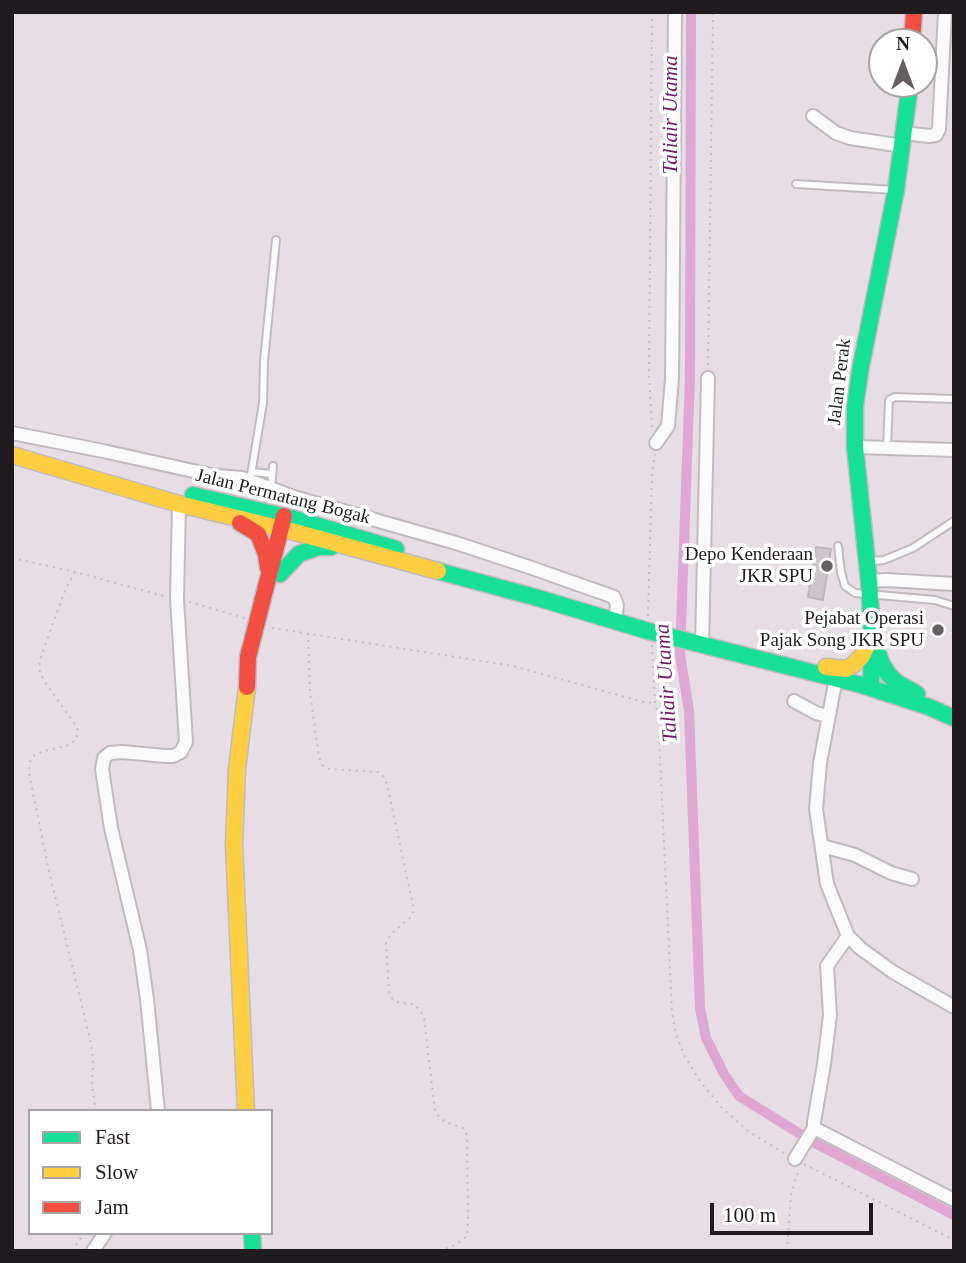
<!DOCTYPE html>
<html>
<head>
<meta charset="utf-8">
<style>
	body { margin:0 }
	#map { position:relative; width:966px; height:1263px; overflow:hidden; background:#e6dee4; font-family:"Times New Roman",serif }
	canvas { display:block }
	.frame { position:absolute; inset:0; border:14px solid #201b1e; pointer-events:none }
	.legend { position:absolute; left:28px; top:1109px; width:245px; height:126px; box-sizing:border-box; background:#fff; border:2px solid #a6a4a5; margin:0; padding:9px 12px; list-style:none; font-size:21px; color:#201b1e }
	.legend li { display:flex; align-items:center; gap:14px; height:35px }
	.legend b { width:35px; border:2px solid #a6a4a5 }
	.north { position:absolute; left:868px; top:28px; width:70px; height:70px; box-sizing:border-box; background:#fff; border:2px solid #a6a4a5; border-radius:50%; rotate:0deg; font-size:19px; font-weight:700; line-height:28px; text-align:center; color:#201b1e }
	.north::after { content:''; display:block; margin:auto; width:24px; height:32px; background:#655f63; clip-path:polygon(50% 0,100% 100%,50% 72%,0 100%) }
	.scale { position:absolute; left:710px; top:1203px; width:163px; height:32px; box-sizing:border-box; border:4px solid #201b1e; border-top:0; padding-left:9px; font-size:21px; line-height:24px; white-space:nowrap; color:#201b1e; -webkit-text-stroke:5px #fff; paint-order:stroke }
</style>
</head>
<body>
<div id="map">
<canvas width="966" height="1263"></canvas>
<div class="frame"></div>
<ul class="legend">
<li><b style="height:9px;background:#16e098"></b>Fast</li>
<li><b style="height:9px;background:#ffcf43"></b>Slow</li>
<li><b style="height:9px;background:#f24e42"></b>Jam</li>
</ul>
<div class="north">N</div>
<div class="scale">100 m</div>
</div>
<script>
const c = document.querySelector('canvas').getContext('2d');
c.lineJoin = 'round';
function toPath(rows) {
  const path = new Path2D();
  for (const r of rows) {
    path.moveTo(r[0], r[1]);
    for (let i = 2; i < r.length; i += 2) path.lineTo(r[i], r[i + 1]);
  }
  return path;
}
function stroke(path, color, width, dash) {
  c.strokeStyle = color;
  c.lineWidth = width;
  c.lineCap = dash ? 'butt' : 'round';
  c.setLineDash(dash || []);
  c.stroke(path);
}
function fillPath(path, color) {
  c.fillStyle = color;
  c.fill(path, 'evenodd');
}
function label(font, color, halo, rows, align = 'center') {
  c.font = font + ' "Times New Roman",serif';
  c.lineWidth = 7;
  c.setLineDash([]);
  c.textBaseline = 'middle';
  c.strokeStyle = halo;
  c.fillStyle = color;
  for (const [text, x, y, turn = 0] of rows) {
    c.save();
    c.translate(x, y);
    c.rotate((+turn || 0) * Math.PI / 180);
    c.textAlign = isNaN(turn) ? turn : align;
    if (halo) c.strokeText(text, 0, 0);
    c.fillText(text, 0, 0);
    c.restore();
  }
}
stroke(toPath([
	[691,12,690,377,680,654,689,711,700,1008,706,1038,724,1074,739,1096,813,1142,954,1215]
]), '#dfa7d1', 10);
const building = toPath([
	[816,547,831,549,823,600,808,597,816,547]
]);
fillPath(building, '#ccc6ca');
stroke(building, '#bdb7bb', 2);
const lane = toPath([
	[796,184,895,190],
	[887,448,889,400,895,397,954,399],
	[252,472,272,474],
	[250,481,263,403,264,361,276,240],
	[271,489,273,466],
	[838,546,841,572,845,586,855,593,935,600,954,606],
	[869,561,884,560,913,548,954,521]
]);
const street = toPath([
	[813,116,836,133,850,138,903,146],
	[904,133,929,136,936,135,939,129,945,12],
	[12,433,103,451,216,476,242,478,294,497,456,543,529,567,614,597,617,605,615,621],
	[656,443,668,426,672,379,675,12],
	[855,447,954,450],
	[869,581,886,580,954,584],
	[702,645,708,378],
	[836,678,820,763,816,809,827,884,848,936,860,948,893,972,954,1007],
	[794,701,816,713,827,716],
	[822,846,855,855,891,873,912,879],
	[158,1111,147,999,140,950,111,828,102,769,104,758,110,753,122,752,165,756,173,756,181,752,186,742,177,599,179,504],
	[814,1128,954,1200],
	[795,1159,814,1128,814,1122,824,1064,830,1015,827,966,848,936],
	[93,1251,105,1233]
]);
const fast = toPath([
	[193,495,295,519,396,549],
	[438,571,538,598,648,631,858,684,929,707,954,718],
	[280,574,299,554,319,547,331,547],
	[875,646,883,666,889,675,896,682,917,694],
	[871,687,872,636,869,581,855,447,855,407,860,371,896,190,910,84],
	[252,1233,253,1251]
]);
const slow = toPath([
	[12,455,179,504,291,531,438,571],
	[826,667,846,669,853,665,862,656,870,639],
	[246,1111,234,844,237,769,247,687]
]);
const jam = toPath([
	[912,42,914,12],
	[240,523,258,534,266,554,268,568],
	[247,687,248,657,284,516]
]);
stroke(lane, '#c1bbbf', 10);
stroke(street, '#c1bbbf', 16);
stroke(fast, '#c1bbbf', 19);
stroke(slow, '#c1bbbf', 19);
stroke(jam, '#c1bbbf', 19);
stroke(toPath([
	[652,12,649,375,652,428],
	[708,365,713,12],
	[12,558,75,572,164,596],
	[75,572,66,588,53,623,40,660,39,669,44,681,77,727,78,732,76,739,70,745,44,751,33,756,30,762,29,773,49,871,90,1039,93,1059,92,1086,96,1111],
	[189,602,245,618],
	[648,616,652,473,655,454],
	[272,628,513,666,643,702,654,703],
	[308,633,310,692,319,757,322,765,329,769,378,772,383,776,387,784,414,910,411,917,391,934,386,943,389,992,393,1000,400,1003,413,1004,420,1010,424,1017,435,1111,440,1118,446,1122,463,1128,467,1135,468,1223,467,1236,455,1245,441,1251],
	[652,645,655,703,658,715,672,1012,676,1034,685,1057,700,1081,721,1107,748,1131,784,1153],
	[804,1164,954,1240],
	[72,1251,84,1233],
	[787,1251,791,1195,795,1180,799,1171]
]), '#c2bfc1', 2, [2, 5]);
stroke(lane, '#fbfafb', 6);
stroke(street, '#fbfafb', 12);
stroke(fast, '#16e098', 16);
stroke(slow, '#ffcf43', 16);
stroke(jam, '#f24e42', 16);
for (const [x, y, r, color] of [
	[827,566,7,"#655f63"],
	[938,630,7,"#655f63"]
]) {
  const dot = new Path2D();
  dot.arc(x, y, r, 0, 2 * Math.PI);
  c.fillStyle = color;
  c.fill(dot);
  stroke(dot, '#fff', 2.5);
}
label('19px', '#201b1e', '#fff', [
	["Jalan Perak",840,382,-83],
	["Jalan Permatang Bogak",283,497,14]
]);
label('19px', '#201b1e', '#fff', [
	["Depo Kenderaan",813,555],
	["JKR SPU",813,577],
	["Pejabat Operasi",924,619],
	["Pajak Song JKR SPU",924,641]
], 'right');
label('italic 21px', '#731963', '#fff', [
	["Taliair Utama",671,115,-90],
	["Taliair Utama",667,683,-94]
]);
</script>
</body>
</html>
